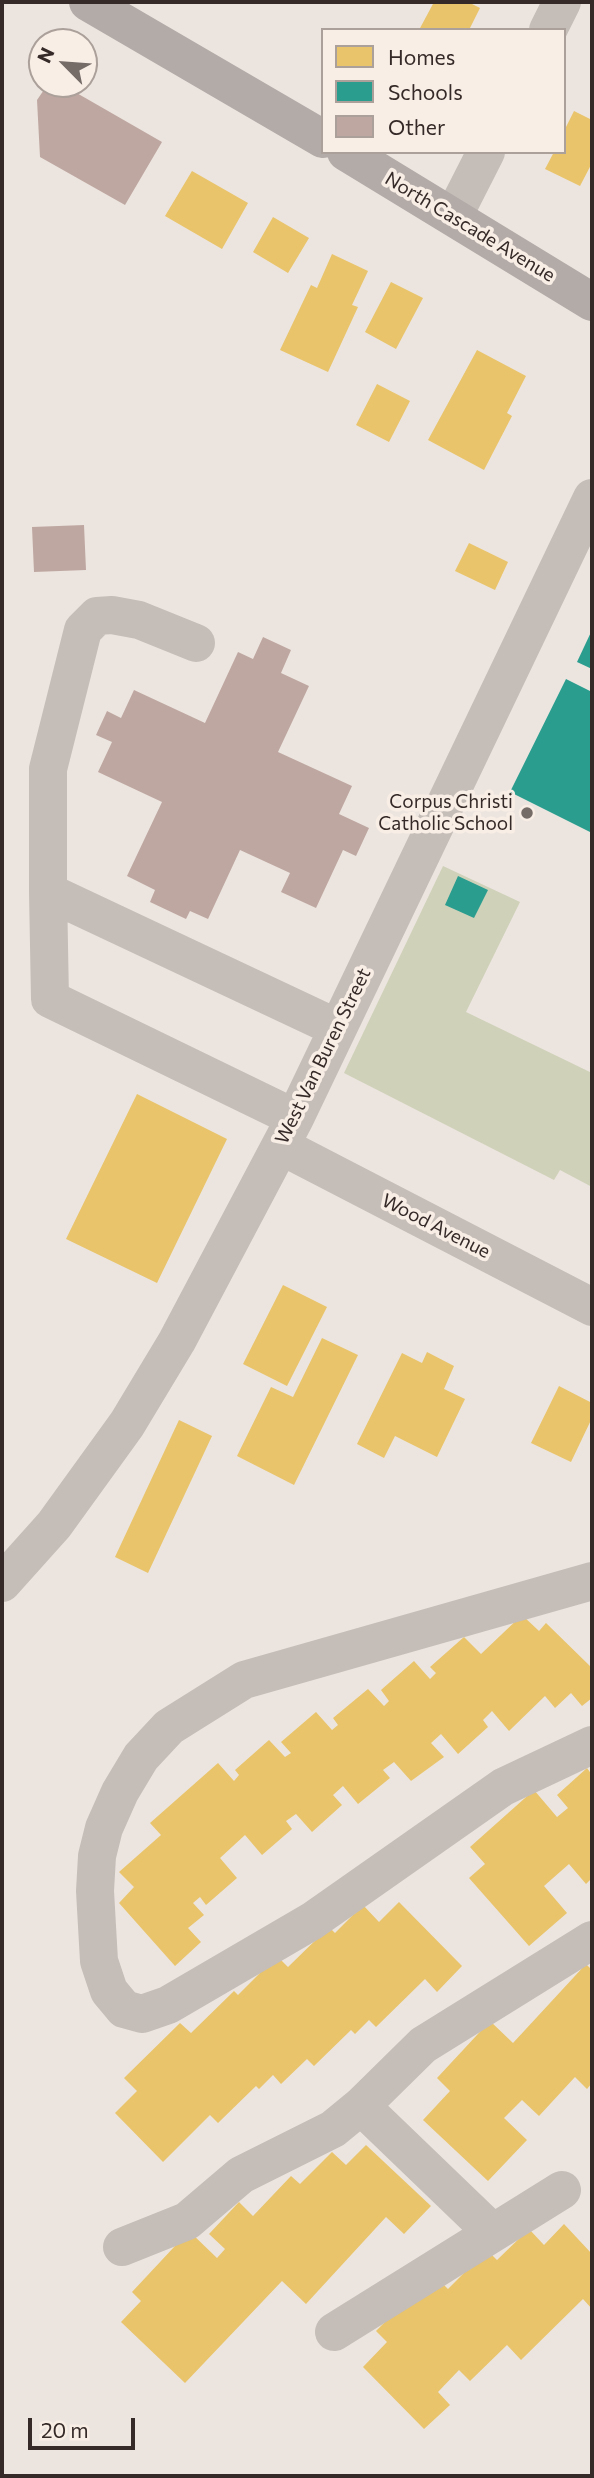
<!DOCTYPE html>
<html>
<head>
<meta charset="utf-8">
<style>
	body { margin:0 }
	#map { position:relative; width:594px; height:2478px; overflow:hidden; background:#ece5df; font-family:Commissioner,sans-serif }
	canvas { display:block }
	.frame { position:absolute; inset:0; border:4px solid #352a27; pointer-events:none }
	.legend { position:absolute; left:321px; top:28px; width:245px; height:126px; box-sizing:border-box; background:#f9eee6; border:2px solid #aba09a; margin:0; padding:9px 12px; list-style:none; font-size:21px; color:#352a27 }
	.legend li { display:flex; align-items:center; gap:14px; height:35px }
	.legend b { width:35px; border:2px solid #aba09a }
	.north { position:absolute; left:28px; top:28px; width:70px; height:70px; box-sizing:border-box; background:#f9eee6; border:2px solid #aba09a; border-radius:50%; rotate:295deg; font-size:19px; font-weight:700; line-height:28px; text-align:center; color:#352a27 }
	.north::after { content:''; display:block; margin:auto; width:24px; height:32px; background:#756b67; clip-path:polygon(50% 0,100% 100%,50% 72%,0 100%) }
	.scale { position:absolute; left:28px; top:2418px; width:107px; height:32px; box-sizing:border-box; border:4px solid #352a27; border-top:0; padding-left:9px; font-size:21px; line-height:24px; white-space:nowrap; color:#352a27; -webkit-text-stroke:5px #f9eee6; paint-order:stroke }
</style>
</head>
<body>
<div id="map">
<canvas width="594" height="2478"></canvas>
<div class="frame"></div>
<ul class="legend">
<li><b style="height:19px;background:#e9c46a"></b>Homes</li>
<li><b style="height:19px;background:#2a9d8f"></b>Schools</li>
<li><b style="height:19px;background:#bfa7a1"></b>Other</li>
</ul>
<div class="north">N</div>
<div class="scale">20 m</div>
</div>
<script>
const c = document.querySelector('canvas').getContext('2d');
c.lineJoin = 'round';
function fillPath(path, color) {
  c.fillStyle = color;
  c.fill(path, 'evenodd');
}
function toPath(rows) {
  const path = new Path2D();
  for (const r of rows) {
    path.moveTo(r[0], r[1]);
    for (let i = 2; i < r.length; i += 2) path.lineTo(r[i], r[i + 1]);
  }
  return path;
}
function stroke(path, color, width, dash) {
  c.strokeStyle = color;
  c.lineWidth = width;
  c.lineCap = dash ? 'butt' : 'round';
  c.setLineDash(dash || []);
  c.stroke(path);
}
function label(font, color, halo, rows, align = 'center') {
  c.font = font + ' Commissioner,sans-serif';
  c.lineWidth = 7;
  c.setLineDash([]);
  c.textBaseline = 'middle';
  c.strokeStyle = halo;
  c.fillStyle = color;
  for (const [text, x, y, turn = 0] of rows) {
    c.save();
    c.translate(x, y);
    c.rotate((+turn || 0) * Math.PI / 180);
    c.textAlign = isNaN(turn) ? turn : align;
    if (halo) c.strokeText(text, 0, 0);
    c.fillText(text, 0, 0);
    c.restore();
  }
}
fillPath(toPath([
	[443,866,520,902,466,1012,592,1073,592,1187,560,1170,554,1180,344,1073]
]), '#cfd1b9');
fillPath(toPath([
	[434,2,468,2,480,8,469,30,419,30],
	[574,111,592,120,592,163,580,186,545,169,554,152,564,152,564,131],
	[192,171,248,203,222,249,165,216],
	[273,217,309,238,288,273,253,252],
	[332,254,368,271,352,305,358,307,328,372,280,350,311,285,317,288],
	[391,282,423,298,396,349,365,332],
	[477,350,526,376,507,413,512,416,484,470,428,440],
	[377,384,410,401,389,442,356,425],
	[469,543,508,562,495,590,455,571],
	[137,1094,227,1139,157,1283,66,1239],
	[283,1285,327,1307,287,1386,243,1364],
	[322,1338,358,1355,294,1485,237,1456,271,1387,293,1397],
	[427,1352,454,1366,444,1389,465,1399,437,1457,395,1436,384,1458,357,1444,402,1353,422,1363],
	[559,1386,592,1403,592,1418,571,1462,531,1443],
	[179,1420,212,1436,148,1573,115,1557],
	[522,1615,539,1631,546,1623,592,1668,592,1698,582,1706,571,1693,555,1708,545,1696,509,1731,492,1711,483,1720,488,1727,458,1754,441,1734,431,1743,444,1757,411,1781,394,1762,383,1770,390,1778,358,1804,343,1786,333,1795,342,1805,312,1832,296,1814,286,1821,292,1829,262,1855,245,1835,220,1858,237,1878,206,1905,200,1897,193,1903,204,1915,188,1928,201,1942,175,1966,119,1903,134,1887,119,1872,161,1835,150,1823,218,1763,234,1781,239,1775,235,1770,269,1740,285,1757,291,1753,281,1742,316,1712,332,1730,338,1725,333,1718,368,1689,384,1706,389,1701,381,1690,414,1661,430,1679,436,1673,430,1667,464,1637,481,1654],
	[587,1768,592,1775,592,1878,586,1884,569,1864,544,1886,567,1913,529,1946,469,1878,485,1864,470,1847,534,1790,557,1817,568,1808,557,1795],
	[399,1902,462,1966,437,1992,425,1979,376,2027,369,2020,355,2034,351,2030,314,2066,307,2059,281,2084,273,2075,259,2089,256,2086,218,2123,210,2115,163,2162,115,2113,137,2091,124,2078,180,2023,191,2033,234,1991,238,1995,277,1956,288,1967,329,1927,335,1933,363,1905,379,1922],
	[586,1964,592,1970,592,2083,587,2089,575,2077,539,2116,522,2100,504,2118,527,2140,488,2181,423,2120,450,2091,437,2078,490,2021,513,2043],
	[366,2145,431,2206,404,2234,386,2217,306,2304,282,2281,185,2383,121,2322,141,2301,132,2292,189,2231,217,2258,225,2249,209,2234,239,2202,253,2216,291,2176,300,2184,332,2152,346,2165],
	[564,2224,592,2254,592,2309,583,2299,521,2360,507,2345,470,2381,459,2370,438,2392,450,2405,424,2429,363,2367,387,2342,376,2331,433,2274,448,2289,487,2250,497,2260,529,2229,544,2245]
]), '#e9c46a');
fillPath(toPath([
	[592,630,592,669,577,662],
	[566,679,592,692,592,833,510,792],
	[458,876,488,890,474,918,445,905]
]), '#2a9d8f');
fillPath(toPath([
	[48,84,68,84,68,88,162,142,125,205,40,157,37,100],
	[84,525,86,570,34,572,32,527],
	[263,637,291,650,281,673,309,686,278,752,352,786,339,814,369,828,356,856,343,850,316,908,281,892,290,873,240,850,208,919,190,911,186,919,150,902,155,890,127,876,162,802,98,772,112,742,96,735,107,711,121,718,134,690,205,723,238,652,253,659]
]), '#bfa7a1');
stroke(toPath([
	[548,30,562,2],
	[454,215,486,152],
	[196,643,139,620,112,615,97,616,83,630,48,769,48,892,337,1028],
	[48,892,50,999,295,1118],
	[281,1146,592,1307],
	[592,1581,244,1680,169,1727,141,1757,120,1792,104,1828,97,1856,95,1891,99,1961,109,1991,124,2009,142,2014,168,2005,312,1921,503,1787,592,1745],
	[2,1583,54,1525,127,1424,177,1341,295,1118,592,498],
	[361,2106,492,2232],
	[122,2247,187,2221,241,2175,333,2129,361,2106,423,2045,592,1940],
	[334,2332,562,2190]
]), '#c5bdb8', 38);
stroke(toPath([
	[88,2,323,139],
	[346,152,592,302]
]), '#b3aba8', 38);
for (const [x, y, r, color] of [
	[527,813,7,"#756b67"]
]) {
  const dot = new Path2D();
  dot.arc(x, y, r, 0, 2 * Math.PI);
  c.fillStyle = color;
  c.fill(dot);
  stroke(dot, '#f9eee6', 2.5);
}
label('19px', '#352a27', '#f9eee6', [
	["North Cascade Avenue",470,227,31],
	["West Van Buren Street",323,1056,-64],
	["Wood Avenue",436,1226,27]
]);
label('19px', '#352a27', '#f9eee6', [
	["Corpus Christi",513,802],
	["Catholic School",513,824]
], 'right');
</script>
</body>
</html>
